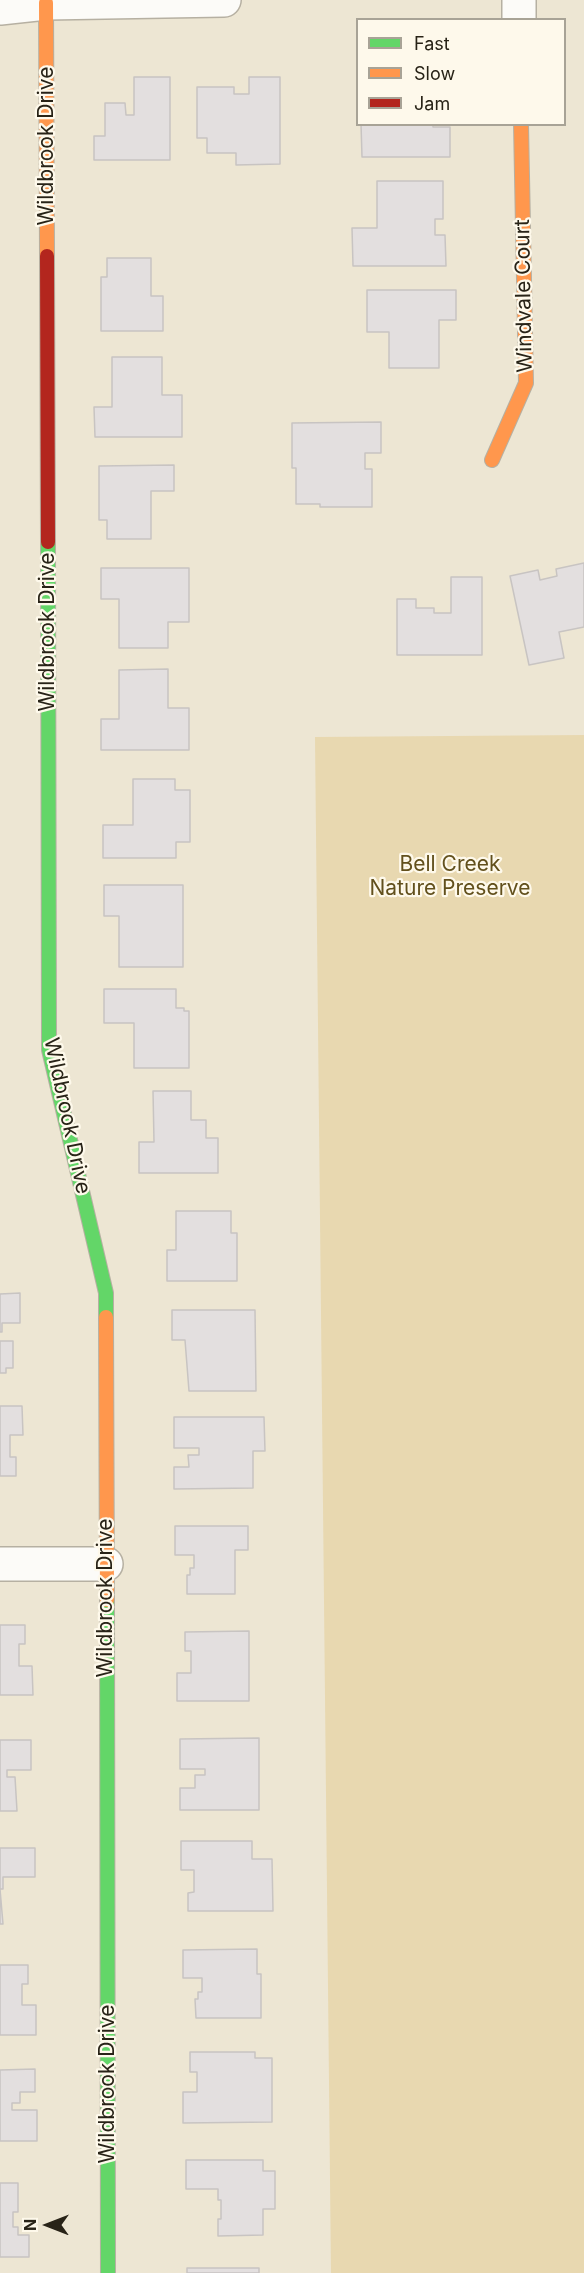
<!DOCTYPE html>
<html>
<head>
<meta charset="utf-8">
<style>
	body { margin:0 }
	#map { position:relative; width:584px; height:2273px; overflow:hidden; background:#ede6d3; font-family:Inter,sans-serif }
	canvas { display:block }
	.legend { position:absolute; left:356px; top:18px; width:210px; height:108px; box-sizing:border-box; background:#fef9eb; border:2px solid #a8a396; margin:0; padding:8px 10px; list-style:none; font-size:18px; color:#282317 }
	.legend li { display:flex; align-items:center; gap:12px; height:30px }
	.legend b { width:30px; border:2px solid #a8a396 }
	.north { position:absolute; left:18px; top:2195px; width:60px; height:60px; -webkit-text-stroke:4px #fef9eb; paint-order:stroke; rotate:270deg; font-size:16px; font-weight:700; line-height:24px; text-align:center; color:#282317 }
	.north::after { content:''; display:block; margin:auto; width:21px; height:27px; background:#282317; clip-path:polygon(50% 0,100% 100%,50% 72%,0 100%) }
</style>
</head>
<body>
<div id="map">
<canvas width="584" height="2273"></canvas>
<ul class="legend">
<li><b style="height:8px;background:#63d668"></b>Fast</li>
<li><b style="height:8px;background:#ff974d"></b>Slow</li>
<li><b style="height:8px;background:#b3261e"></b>Jam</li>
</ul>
<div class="north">N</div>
</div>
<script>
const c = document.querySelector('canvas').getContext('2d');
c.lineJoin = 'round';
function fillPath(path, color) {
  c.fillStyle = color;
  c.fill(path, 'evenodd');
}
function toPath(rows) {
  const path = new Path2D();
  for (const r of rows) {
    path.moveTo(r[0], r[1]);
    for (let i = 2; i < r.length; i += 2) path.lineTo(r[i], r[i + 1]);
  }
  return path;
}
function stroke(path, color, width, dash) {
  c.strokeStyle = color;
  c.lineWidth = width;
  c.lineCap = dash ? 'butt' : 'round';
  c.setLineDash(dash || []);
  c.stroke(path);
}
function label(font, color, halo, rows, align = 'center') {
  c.font = font + ' Inter,sans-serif';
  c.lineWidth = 4.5;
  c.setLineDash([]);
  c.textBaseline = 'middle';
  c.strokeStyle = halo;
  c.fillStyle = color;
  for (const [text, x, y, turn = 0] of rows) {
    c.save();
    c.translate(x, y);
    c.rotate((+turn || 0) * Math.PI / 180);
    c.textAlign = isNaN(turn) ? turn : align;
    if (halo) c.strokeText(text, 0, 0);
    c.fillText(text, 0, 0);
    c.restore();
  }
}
fillPath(toPath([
	[584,735,584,2273,331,2273,315,737]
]), '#e8d8b0');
const building = toPath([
	[134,77,170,77,170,160,94,160,94,136,105,136,105,103,125,103,126,115,134,115,134,77],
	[249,77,280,77,280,164,236,165,236,153,207,153,207,138,197,138,197,87,234,87,234,94,249,94,249,77],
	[361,124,433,124,433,127,450,127,450,157,362,157,361,124],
	[377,181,443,181,443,219,435,219,435,235,445,235,446,266,353,266,352,228,377,228,377,181],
	[107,258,151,258,151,296,163,296,163,331,101,331,101,277,107,277,107,258],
	[367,290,456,290,456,320,439,320,439,368,389,368,389,332,367,332,367,290],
	[112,357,162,357,162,395,182,395,182,437,95,437,94,407,112,407,112,357],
	[381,422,381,453,365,453,365,469,372,469,372,507,320,507,320,504,296,504,296,468,292,468,292,423,381,422],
	[174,465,174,491,151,491,151,539,107,539,107,520,99,520,99,466,174,465],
	[584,563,584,627,559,632,564,658,529,665,510,576,538,570,540,580,557,576,556,569,584,563],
	[101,568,189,568,189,622,168,622,168,648,119,648,119,599,101,599,101,568],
	[451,577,482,577,482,655,397,655,397,599,416,599,416,608,434,608,434,613,451,613,451,577],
	[168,669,168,708,189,708,189,750,101,750,101,719,119,719,119,670,168,669],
	[133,779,175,779,175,790,190,790,190,842,176,842,176,858,103,858,103,825,133,825,133,779],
	[104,885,183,885,183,967,119,967,119,916,104,916,104,885],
	[104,989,176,989,176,1008,184,1008,184,1011,189,1011,189,1068,134,1068,134,1023,104,1023,104,989],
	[153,1091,191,1091,191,1120,206,1120,206,1138,218,1138,218,1173,139,1173,139,1142,154,1142,153,1091],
	[176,1211,231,1211,231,1233,237,1233,237,1281,167,1281,167,1250,176,1250,176,1211],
	[20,1293,20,1323,2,1323,2,1332,0,1332,0,1294,20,1293],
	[172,1310,255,1310,256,1391,189,1391,185,1340,172,1340,172,1310],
	[0,1341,13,1341,13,1368,6,1368,6,1373,0,1373,0,1341],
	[0,1406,22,1406,23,1435,10,1435,10,1457,16,1457,16,1476,0,1476,0,1406],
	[174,1417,264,1417,265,1451,253,1451,253,1488,174,1489,174,1467,189,1467,188,1455,199,1455,199,1448,174,1448,174,1417],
	[175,1526,248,1526,248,1550,235,1550,235,1594,187,1594,187,1575,190,1575,190,1568,194,1568,194,1555,175,1555,175,1526],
	[0,1625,25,1625,25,1644,19,1644,19,1666,32,1666,33,1695,0,1695,0,1625],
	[249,1631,249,1701,177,1701,177,1673,191,1673,191,1651,185,1651,185,1632,249,1631],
	[259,1738,259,1810,180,1810,180,1788,195,1788,195,1775,205,1775,205,1769,180,1769,180,1739,259,1738],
	[0,1740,31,1740,31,1770,7,1770,7,1777,15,1777,17,1811,0,1811,0,1740],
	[181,1841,252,1841,252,1859,272,1859,273,1911,188,1911,188,1893,194,1892,194,1870,181,1870,181,1841],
	[0,1848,35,1848,35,1877,3,1877,3,1889,0,1889,3,1924,0,1924,0,1848],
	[257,1949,257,1974,261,1974,261,2018,196,2018,195,1999,198,1999,198,1992,202,1992,202,1978,183,1978,183,1950,257,1949],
	[0,1965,28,1965,28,1984,22,1984,22,2005,36,2005,36,2035,0,2035,0,1965],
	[190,2052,255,2052,255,2058,272,2058,272,2122,183,2123,183,2092,197,2092,197,2072,190,2072,190,2052],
	[35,2069,35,2092,20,2092,20,2103,12,2103,12,2110,37,2110,37,2141,0,2141,0,2070,35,2069],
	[186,2160,263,2160,263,2171,275,2171,275,2209,263,2209,263,2235,218,2236,218,2219,221,2219,221,2200,218,2200,218,2189,186,2189,186,2160],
	[0,2183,18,2183,18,2212,13,2212,13,2227,18,2227,18,2235,29,2235,29,2257,0,2257,0,2183],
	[187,2268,259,2268,259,2273,187,2273,187,2268]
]);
fillPath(building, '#e3dfdf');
stroke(building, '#c8c4c2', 1.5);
const street = toPath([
	[519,0,519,20],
	[0,8,46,3,224,0],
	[0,1564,106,1564]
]);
const fast = toPath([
	[48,542,49,1050,106,1293,106,1317],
	[107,1600,108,2273]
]);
const slow = toPath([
	[46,3,47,256],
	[492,460,526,383,521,124],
	[106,1317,107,1600]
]);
const jam = toPath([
	[47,256,48,542]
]);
stroke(street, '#b6b0a2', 36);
stroke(fast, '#b6b0a2', 16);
stroke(slow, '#b6b0a2', 16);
stroke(jam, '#b6b0a2', 16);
stroke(street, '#fcfbf8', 33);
stroke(fast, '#63d668', 14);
stroke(slow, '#ff974d', 14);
stroke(jam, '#b3261e', 14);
label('21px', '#282317', '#fef9eb', [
	["Wildbrook Drive",47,146,-90],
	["Windvale Court",524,296,-91],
	["Wildbrook Drive",48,632,-90],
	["Wildbrook Drive",67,1116,78],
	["Wildbrook Drive",106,1598,-90],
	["Wildbrook Drive",108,2084,-90]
]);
label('21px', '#62501c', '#fef9eb', [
	["Bell Creek",450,865],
	["Nature Preserve",450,889]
]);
</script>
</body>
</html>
